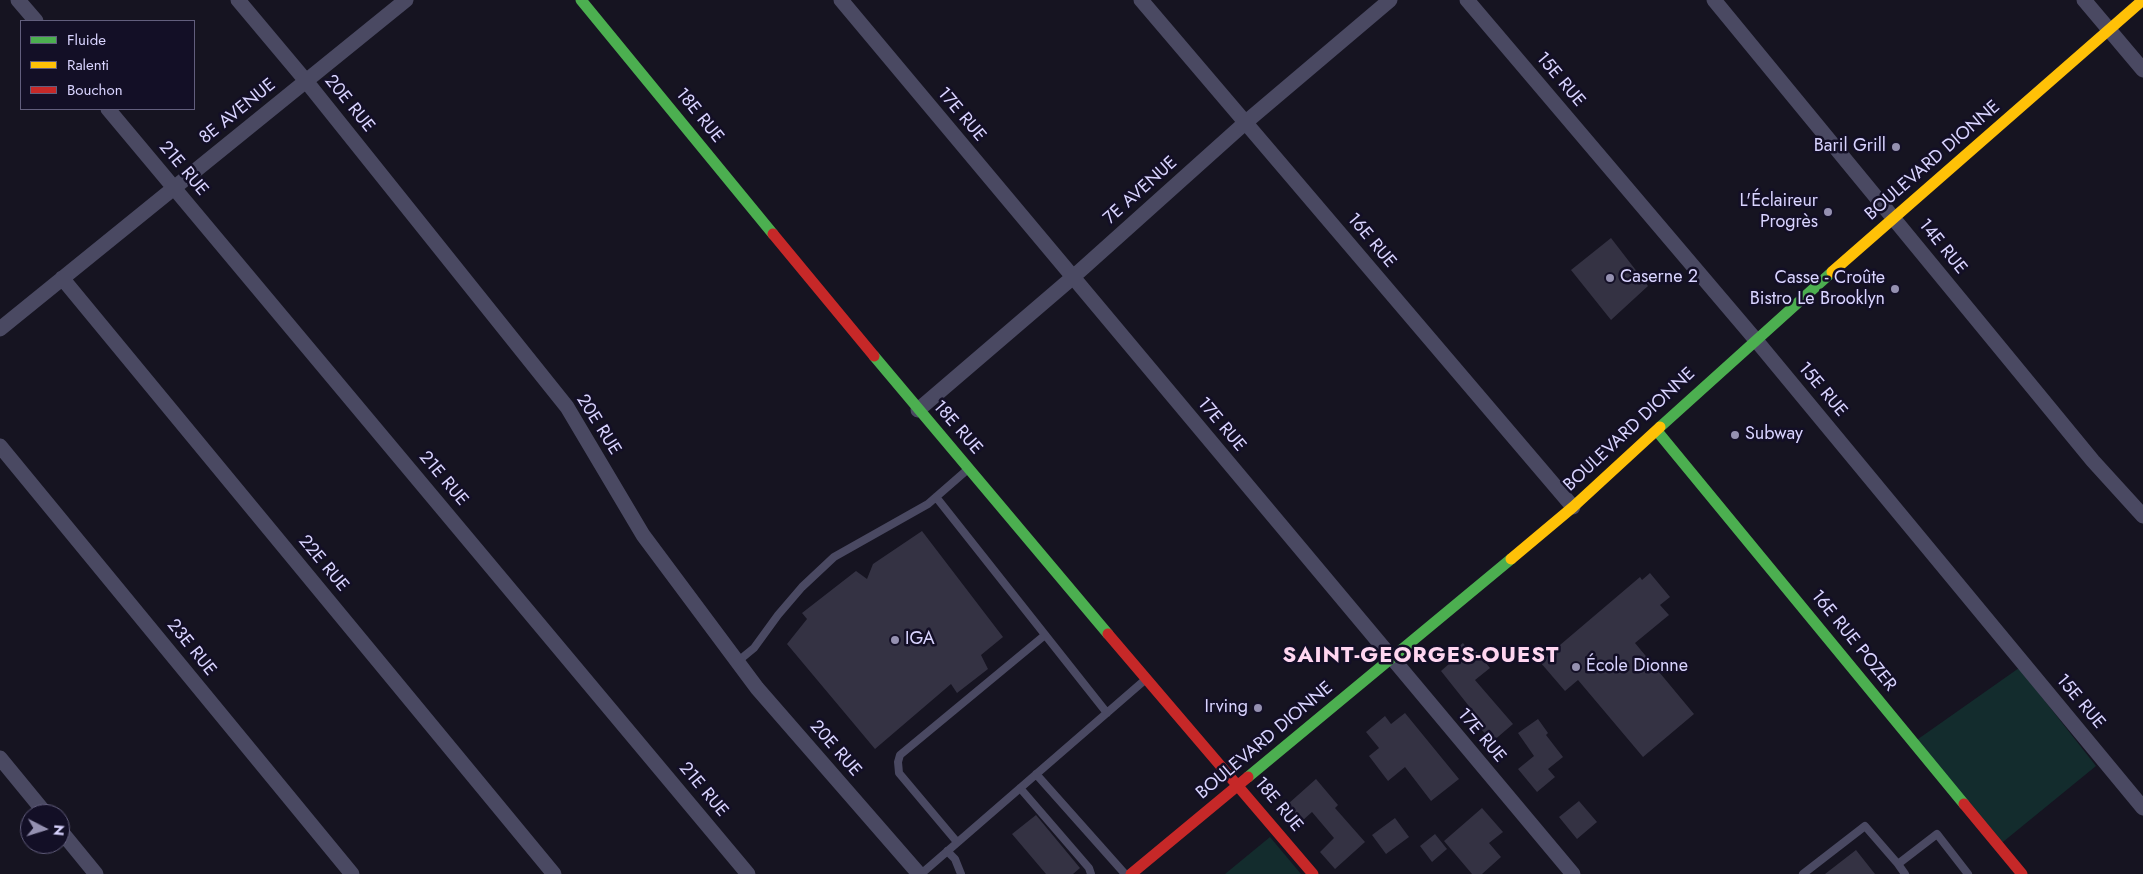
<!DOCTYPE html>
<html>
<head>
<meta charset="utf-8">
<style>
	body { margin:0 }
	#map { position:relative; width:2143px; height:874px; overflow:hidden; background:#161421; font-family:Jost,sans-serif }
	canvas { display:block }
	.legend { position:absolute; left:20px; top:20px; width:175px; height:90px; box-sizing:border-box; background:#130f26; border:1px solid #625e7d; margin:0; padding:6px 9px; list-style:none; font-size:15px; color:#d9d4ff }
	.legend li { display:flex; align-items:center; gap:10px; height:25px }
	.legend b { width:25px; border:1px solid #625e7d }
	.north { position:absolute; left:20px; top:804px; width:50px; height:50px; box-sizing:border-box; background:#130f26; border:1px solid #625e7d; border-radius:50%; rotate:95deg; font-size:14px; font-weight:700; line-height:20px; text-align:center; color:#d9d4ff }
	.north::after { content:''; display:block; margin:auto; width:18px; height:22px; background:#9591b1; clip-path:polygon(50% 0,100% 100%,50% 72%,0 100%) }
</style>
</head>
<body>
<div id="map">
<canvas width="2143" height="874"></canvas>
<ul class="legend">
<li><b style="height:6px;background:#4caf50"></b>Fluide</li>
<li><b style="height:6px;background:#ffc107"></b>Ralenti</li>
<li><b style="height:6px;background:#c62828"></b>Bouchon</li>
</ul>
<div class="north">N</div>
</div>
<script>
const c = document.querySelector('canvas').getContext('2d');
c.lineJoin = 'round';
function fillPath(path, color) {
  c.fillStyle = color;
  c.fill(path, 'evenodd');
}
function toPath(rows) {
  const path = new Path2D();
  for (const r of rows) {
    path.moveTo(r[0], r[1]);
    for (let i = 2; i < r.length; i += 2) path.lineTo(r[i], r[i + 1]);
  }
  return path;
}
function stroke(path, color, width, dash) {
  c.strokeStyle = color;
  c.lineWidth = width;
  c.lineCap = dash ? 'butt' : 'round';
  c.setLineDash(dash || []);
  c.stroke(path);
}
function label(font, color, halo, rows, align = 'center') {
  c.font = font + ' Jost,sans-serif';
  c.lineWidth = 5;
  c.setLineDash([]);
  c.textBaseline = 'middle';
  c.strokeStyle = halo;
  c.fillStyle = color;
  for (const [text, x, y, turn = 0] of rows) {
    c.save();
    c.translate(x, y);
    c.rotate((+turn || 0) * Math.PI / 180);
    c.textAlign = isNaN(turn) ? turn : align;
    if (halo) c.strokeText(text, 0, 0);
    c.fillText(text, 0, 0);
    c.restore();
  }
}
fillPath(toPath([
	[2019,668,2096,766,1998,846,1911,744],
	[1270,837,1301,874,1225,874]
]), '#132c2d');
fillPath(toPath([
	[1611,238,1648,286,1611,320,1571,270],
	[922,531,1003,637,981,655,988,669,957,693,951,684,875,749,787,644,807,619,802,613,856,571,867,579,873,564],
	[1650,573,1670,597,1660,605,1669,615,1635,643,1694,714,1643,757,1578,680,1565,691,1540,662,1640,577,1642,580],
	[1463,643,1467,648,1471,645,1490,668,1475,680,1513,724,1492,742,1472,718,1476,715,1441,671,1450,663,1446,657],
	[1405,713,1459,779,1431,801,1405,767,1388,781,1369,756,1379,748,1366,732,1385,716,1391,724],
	[1538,719,1548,733,1546,735,1563,757,1548,769,1555,777,1537,792,1518,769,1534,756,1518,733],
	[1316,779,1338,805,1335,808,1365,842,1335,869,1320,852,1334,838,1312,812,1302,821,1288,804],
	[1579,801,1597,822,1577,839,1559,817],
	[1482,808,1503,832,1489,843,1501,857,1482,874,1472,874,1444,841],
	[1036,815,1080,868,1073,874,1046,874,1012,834],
	[1395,818,1409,837,1386,854,1372,835],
	[1435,834,1447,849,1432,862,1420,846],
	[1856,850,1875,874,1825,874]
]), '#343243');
stroke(toPath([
	[936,497,1107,713],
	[737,662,754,648,778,615,802,587,834,557,928,504,967,470],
	[1036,774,1125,874],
	[1020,788,1089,868,1091,874],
	[957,842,899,773,898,762,900,755,1045,635],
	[947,851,955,859,961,874],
	[1898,864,1905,874],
	[921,874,1146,679],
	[1803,874,1865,826,1898,864,1937,834,1968,874]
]), '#4a4962', 8);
stroke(toPath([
	[18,0,36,21],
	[238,0,306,81,567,407,643,535,757,688,919,874],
	[841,0,1573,874],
	[1141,0,1573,507],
	[1467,0,1755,339,2143,808],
	[1714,0,2093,461,2143,516],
	[2084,0,2143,70],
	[108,109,748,874],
	[62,278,554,874],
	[0,329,406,0],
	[918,410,1072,278,1246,122,1390,0],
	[0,446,352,874],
	[0,758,46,814],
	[60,830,96,874]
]), '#4a4962', 15);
stroke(toPath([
	[581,0,773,234],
	[874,356,1108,634],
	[1660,427,1832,272],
	[1657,431,1964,804],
	[1248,777,1511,559]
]), '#4caf50', 11);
stroke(toPath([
	[1832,272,2143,0],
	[1511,559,1573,507,1660,427]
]), '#ffc107', 11);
stroke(toPath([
	[773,234,874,356],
	[1108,634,1313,874],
	[1964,804,2022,874],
	[1131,874,1248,777]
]), '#c62828', 11);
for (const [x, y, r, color] of [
	[1896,147,5,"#9591b1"],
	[1828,212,5,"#9591b1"],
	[1610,278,5,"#9591b1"],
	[1895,289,5,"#9591b1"],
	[1735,435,5,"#9591b1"],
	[895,640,5,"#9591b1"],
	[1576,667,5,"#9591b1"],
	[1258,708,5,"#9591b1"]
]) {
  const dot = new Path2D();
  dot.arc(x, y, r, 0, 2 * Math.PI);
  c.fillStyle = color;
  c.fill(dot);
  stroke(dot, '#130f26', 2);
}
label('18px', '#d9d4ff', '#130f26', [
	["15E RUE",1560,80,50],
	["20E RUE",349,104,51],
	["8E AVENUE",238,112,-39],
	["17E RUE",961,115,50],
	["18E RUE",699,116,51],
	["BOULEVARD DIONNE",1933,161,-41],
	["21E RUE",183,169,50],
	["7E AVENUE",1141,191,-42],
	["16E RUE",1371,241,50],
	["14E RUE",1942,247,51],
	["15E RUE",1822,390,50],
	["20E RUE",598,425,58],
	["17E RUE",1221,425,50],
	["18E RUE",957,428,49],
	["BOULEVARD DIONNE",1630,430,-43],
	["21E RUE",443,479,50],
	["22E RUE",323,564,50],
	["16E RUE POZER",1853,641,51],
	["23E RUE",191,648,51],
	["15E RUE",2080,702,50],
	["17E RUE",1481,736,50],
	["BOULEVARD DIONNE",1265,741,-40],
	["20E RUE",835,749,49],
	["21E RUE",703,790,50],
	["18E RUE",1278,805,50]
]);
label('18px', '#d9d4ff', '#130f26', [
	["Baril Grill",1886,147],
	["L'Éclaireur",1818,202],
	["Progrès",1818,223],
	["Caserne 2",1620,278,"left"],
	["Casse - Croûte",1885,279],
	["Bistro Le Brooklyn",1885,300],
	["Subway",1745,435,"left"],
	["IGA",905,640,"left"],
	["École Dionne",1586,667,"left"],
	["Irving",1248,708]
], 'right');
c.letterSpacing = '1px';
label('bold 22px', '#ffd6f0', '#130f26', [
	["SAINT-GEORGES-OUEST",1421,657]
]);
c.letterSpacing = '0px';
</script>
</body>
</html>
